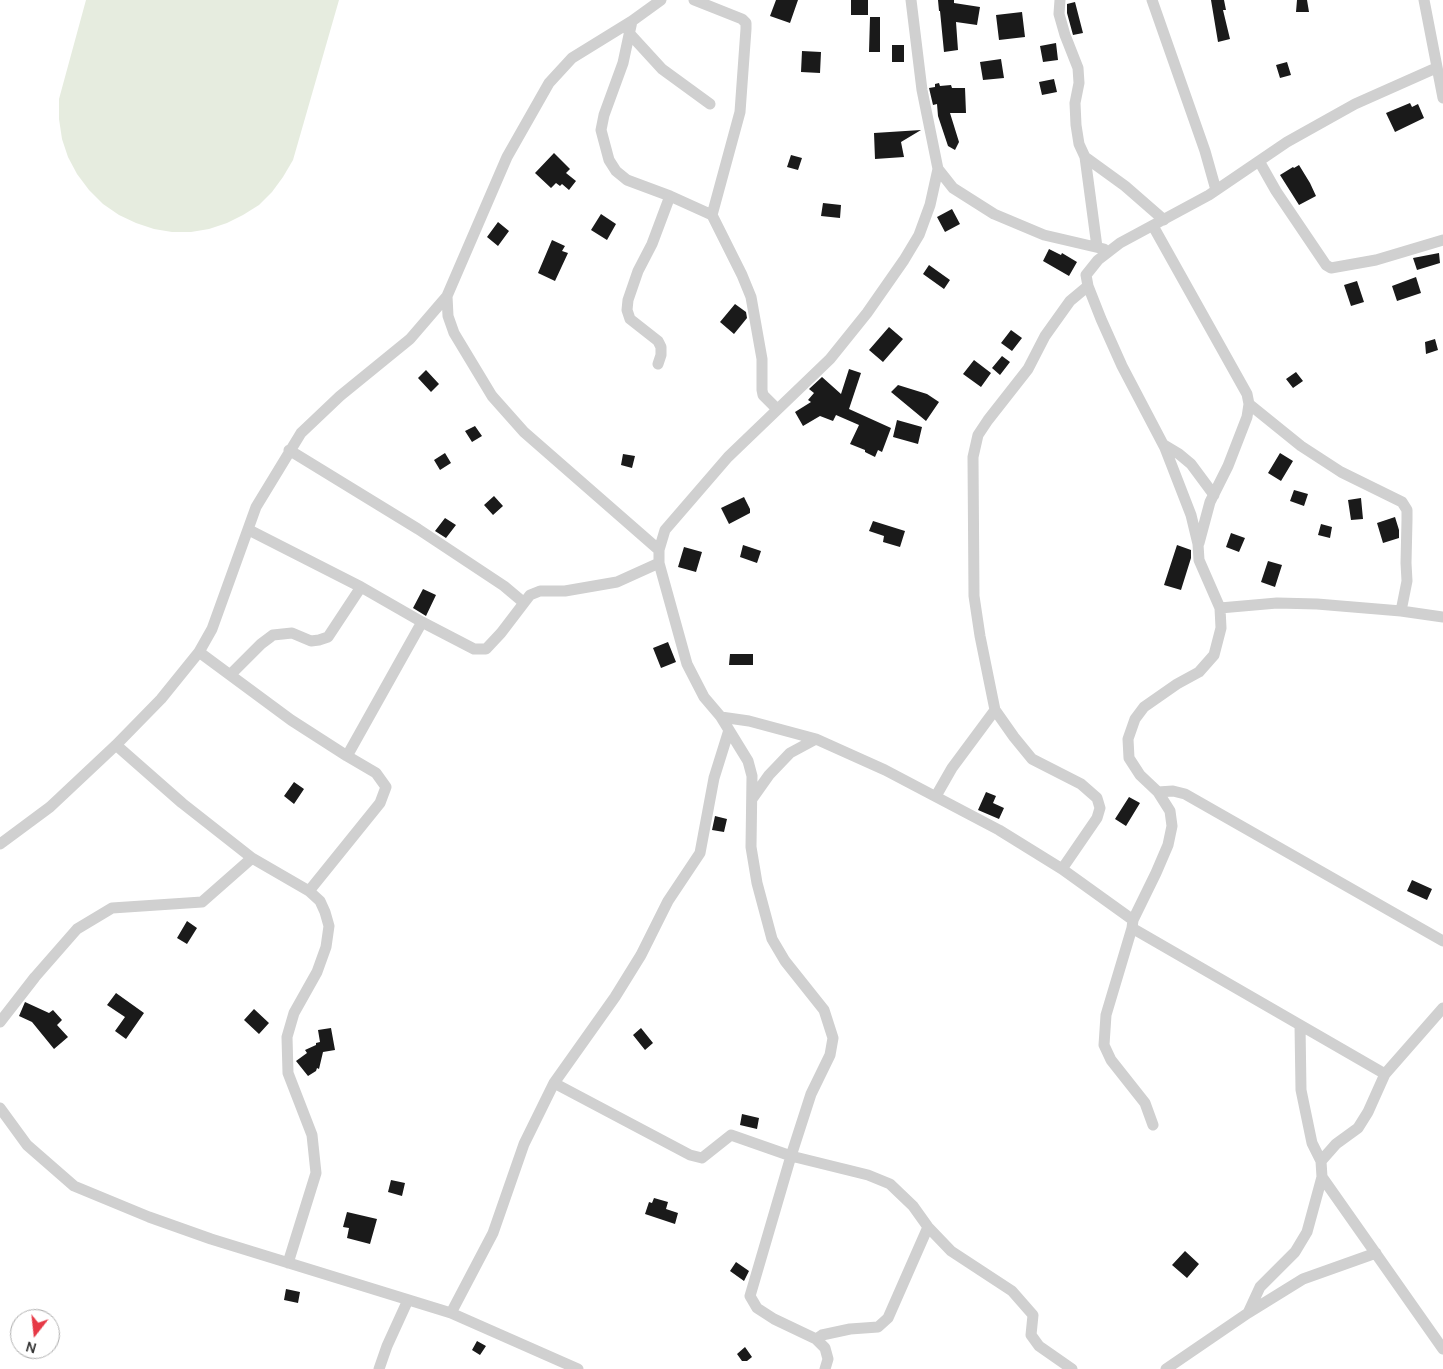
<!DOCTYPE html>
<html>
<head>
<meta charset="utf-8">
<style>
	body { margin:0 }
	#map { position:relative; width:1443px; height:1369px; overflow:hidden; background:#fff; font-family:Manrope,sans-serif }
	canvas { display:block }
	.north { position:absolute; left:10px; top:1309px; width:50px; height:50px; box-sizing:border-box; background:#fff; border:1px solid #adadad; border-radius:50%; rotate:196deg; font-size:14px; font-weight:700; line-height:20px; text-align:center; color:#333 }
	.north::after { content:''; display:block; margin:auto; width:18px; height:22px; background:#e63946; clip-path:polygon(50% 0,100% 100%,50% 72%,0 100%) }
</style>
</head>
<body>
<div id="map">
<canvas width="1443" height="1369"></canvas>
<div class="north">N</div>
</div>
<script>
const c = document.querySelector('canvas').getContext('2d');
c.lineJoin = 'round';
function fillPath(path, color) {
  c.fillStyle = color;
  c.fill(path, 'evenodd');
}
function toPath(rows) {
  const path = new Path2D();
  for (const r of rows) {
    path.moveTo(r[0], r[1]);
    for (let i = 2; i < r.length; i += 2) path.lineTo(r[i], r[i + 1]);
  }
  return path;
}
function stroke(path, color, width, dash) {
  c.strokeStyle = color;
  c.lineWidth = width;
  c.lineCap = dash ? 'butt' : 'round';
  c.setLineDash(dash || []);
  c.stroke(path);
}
fillPath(toPath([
	[86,0,339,0,293,160,283,177,272,192,259,205,243,215,227,223,209,229,191,232,172,232,154,229,136,223,119,215,103,204,89,190,77,174,68,157,62,139,59,119,59,99]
]), '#e6ecdf');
fillPath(toPath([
	[776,0,798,0,790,23,770,16],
	[851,0,868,0,868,15,851,15],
	[938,0,954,0,954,3,980,7,977,25,956,22,958,50,944,52,940,11,939,11],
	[1211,0,1224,0,1226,10,1223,10,1230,39,1218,42],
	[1297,0,1307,0,1309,12,1296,12],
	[1075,2,1083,33,1073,35,1067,13,1067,4],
	[1022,12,1025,37,999,40,996,15],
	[870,17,880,17,880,52,869,52],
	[1056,43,1058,60,1043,62,1040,46],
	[892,45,904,45,904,62,892,62],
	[802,51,821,52,820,73,801,72],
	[1001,59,1004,78,983,80,980,62],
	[1287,62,1291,75,1280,78,1276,65],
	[1054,79,1057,92,1042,95,1039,82],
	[939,83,940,86,951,85,952,88,965,88,966,113,950,113,959,142,955,150,948,146,938,116,937,104,933,105,929,88,935,87,935,84],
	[1410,103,1412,107,1418,104,1424,118,1395,132,1386,113],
	[921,130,901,142,904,157,875,159,874,133],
	[554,153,570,169,566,173,576,181,569,190,562,184,560,186,556,183,551,188,535,173],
	[791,155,802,158,798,170,787,167],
	[1299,165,1310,183,1316,196,1299,205,1280,175,1293,167,1294,168],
	[823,203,841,205,840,218,821,216],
	[952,209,960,224,945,232,937,217],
	[601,214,616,224,607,240,591,230],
	[498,222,509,231,498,246,487,237],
	[552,240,565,246,562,251,568,253,555,281,538,273],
	[1049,249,1061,255,1062,253,1077,262,1069,276,1043,261],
	[1439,253,1440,263,1417,270,1413,258],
	[929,265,950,280,944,289,923,274],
	[1416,277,1421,293,1397,301,1392,286],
	[1357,281,1364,302,1351,306,1344,285],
	[735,304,746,312,747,318,734,334,720,322],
	[889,327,903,339,883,362,869,350],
	[1011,330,1022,338,1012,351,1001,343],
	[1435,339,1438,350,1426,354,1425,342],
	[1002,356,1010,362,1000,375,992,368],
	[974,360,991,373,981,387,963,374],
	[849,369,861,373,849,409,891,428,882,452,878,450,875,457,865,452,865,450,850,444,859,425,836,415,833,421,820,416,803,426,795,412,811,402,808,400,814,393,809,389,822,377,841,394],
	[426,370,439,384,431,392,418,378],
	[1296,372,1303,381,1293,388,1286,379],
	[898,385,927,394,939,402,926,421,891,392],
	[897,420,922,427,918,444,893,437],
	[475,426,482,436,472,442,465,431],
	[445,453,451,463,440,470,434,460],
	[1280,453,1293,461,1281,481,1268,473],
	[623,454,635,456,632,468,621,465],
	[1294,490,1308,494,1304,506,1290,501],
	[494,496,503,506,493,515,484,505],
	[744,497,750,509,750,513,729,524,721,508],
	[1361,498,1363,519,1351,520,1348,500],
	[1395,517,1399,530,1399,538,1383,543,1377,523],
	[445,518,456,525,446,538,435,531],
	[873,521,905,531,900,547,883,542,884,536,869,531],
	[1321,524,1332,527,1330,538,1318,535],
	[1231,533,1245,538,1239,552,1226,547],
	[743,545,761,551,757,563,740,557],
	[1177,545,1191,550,1191,558,1181,590,1164,585],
	[684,547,702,552,696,572,678,567],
	[1268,561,1282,565,1275,587,1261,582],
	[423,589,436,595,426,616,413,608],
	[668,642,676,662,661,668,653,648],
	[730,654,753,654,753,665,729,665],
	[294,782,304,789,294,804,284,796],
	[986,792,996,796,993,803,1004,808,999,819,978,810],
	[1129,797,1140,803,1126,826,1115,819],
	[715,816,727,819,724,832,712,830],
	[1412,880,1432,889,1427,900,1407,891],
	[187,921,197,928,187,944,177,938],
	[116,993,144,1013,126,1039,115,1031,125,1017,107,1005],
	[25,1002,49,1013,53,1010,62,1020,57,1025,68,1037,54,1049,32,1022,19,1016],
	[254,1009,269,1023,259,1034,244,1020],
	[331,1028,335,1050,323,1052,319,1069,317,1068,316,1071,308,1076,296,1061,307,1053,305,1050,316,1045,316,1043,320,1042,318,1030],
	[641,1028,653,1043,645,1050,633,1035],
	[742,1114,759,1118,757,1129,740,1125],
	[391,1180,405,1183,402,1196,388,1192],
	[654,1198,668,1202,666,1209,678,1213,675,1224,645,1214,649,1202,652,1203],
	[347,1212,377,1219,370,1244,347,1238,349,1228,343,1227],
	[1185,1251,1199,1264,1187,1278,1172,1265],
	[736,1262,749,1271,744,1281,730,1271],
	[286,1289,300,1292,298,1303,284,1300],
	[477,1341,486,1346,480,1355,472,1350],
	[745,1347,752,1357,747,1361,742,1361,737,1354]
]), '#1a1a1a');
stroke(toPath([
	[694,0,742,19,746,23,746,29,740,112,712,215],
	[1060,0,1059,14,1065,35,1078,68,1079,83,1075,103,1076,125,1079,144,1085,157,1097,247],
	[1152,0,1205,151,1216,190],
	[1424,0,1443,98],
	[632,21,623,63,604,115,601,130,609,160,616,171,627,180,670,196,712,215,742,275,751,297,762,359,762,390,763,395,777,409],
	[629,33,662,69,710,104],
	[1085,157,1125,186,1164,220],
	[1259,161,1276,191,1326,265,1331,268,1376,260,1443,240],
	[938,169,953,188,994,214,1044,235,1104,249],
	[1153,226,1247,394,1249,404,1247,417,1228,466,1210,502,1199,543],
	[447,296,448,316,454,333,492,396,524,432,659,550],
	[658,364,661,355,661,347,658,341,630,319,627,310,628,300,638,271,652,244,670,196],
	[1249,404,1301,446,1341,472,1402,502,1407,510,1407,520,1406,563,1407,581,1401,611],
	[1164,445,1179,454,1191,464,1214,495],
	[289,450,418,529,504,586,523,602],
	[249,530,361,587,422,622,474,649,486,649,501,633,530,595,540,591,565,591,617,582,659,563],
	[1220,608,1277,603,1317,604,1401,611,1443,617],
	[199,652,291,720,347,756,376,773,386,787,380,803,309,891],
	[231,674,261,644,273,635,292,633,311,641,319,640,328,637,361,587],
	[721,717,749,721,816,739,885,770,999,830,1062,869,1133,920],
	[116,745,182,803,252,858,309,891,320,901,325,912,329,926,326,947,317,972,294,1013,287,1037,288,1073,312,1135,316,1173,288,1263],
	[347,756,422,622],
	[1158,792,1173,791,1185,794,1443,941],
	[936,796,952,768,995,710],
	[752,799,769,775,790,753,816,739],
	[0,844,50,807,116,745,161,699,199,652,212,629,256,507,301,433,340,396,410,339,447,296,507,157,549,83,572,58,632,21,661,0],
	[1062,869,1097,818,1100,808,1097,798,1081,784,1032,759,1014,737,995,710,980,636,974,596,973,457,978,435,988,420,1028,369,1045,336,1070,301,1088,286],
	[1132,928,1106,1015,1104,1045,1111,1060,1145,1103,1153,1125],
	[0,1022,35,977,77,929,112,908,202,902,252,858],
	[1300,1025,1301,1090,1312,1143,1321,1161],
	[1385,1074,1132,928,1133,920,1156,873,1168,845,1172,826,1170,811,1158,792,1140,775,1129,758,1128,739,1135,719,1144,707,1177,684,1199,672,1214,655,1221,628,1220,608,1199,560,1198,544,1191,515,1165,448,1122,366,1101,319,1088,286,1086,275,1098,260,1120,243,1209,195,1287,142,1355,104,1436,68],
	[554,1083,690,1155,702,1158,731,1135,791,1156,868,1175,890,1184,913,1206,928,1227,951,1251,1012,1291,1033,1315,1031,1335,1039,1346,1072,1369],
	[0,1108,27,1145,74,1186,149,1217,211,1239,451,1313,578,1369],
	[1322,1177,1443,1349],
	[451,1313,493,1233,524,1144,554,1083,615,997,641,955,668,901,700,853,714,778,729,730],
	[1248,1313,1260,1287,1295,1252,1307,1232,1322,1177,1321,1161,1336,1144,1358,1128,1368,1112,1385,1074,1443,1008],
	[816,1339,822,1335,850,1329,878,1327,888,1318,928,1227],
	[379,1369,387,1346,408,1300],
	[825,1369,828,1359,825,1348,816,1339,774,1319,757,1308,750,1296,791,1156,811,1094,830,1055,833,1038,824,1010,785,961,772,939,757,883,751,847,752,776,748,761,721,717,704,697,687,664,659,563,659,550,665,530,728,457,830,359,867,313,904,260,919,235,930,205,938,169,922,90,911,0],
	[1166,1369,1248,1313,1303,1279,1376,1253]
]), '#d0d0d0', 11);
</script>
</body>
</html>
